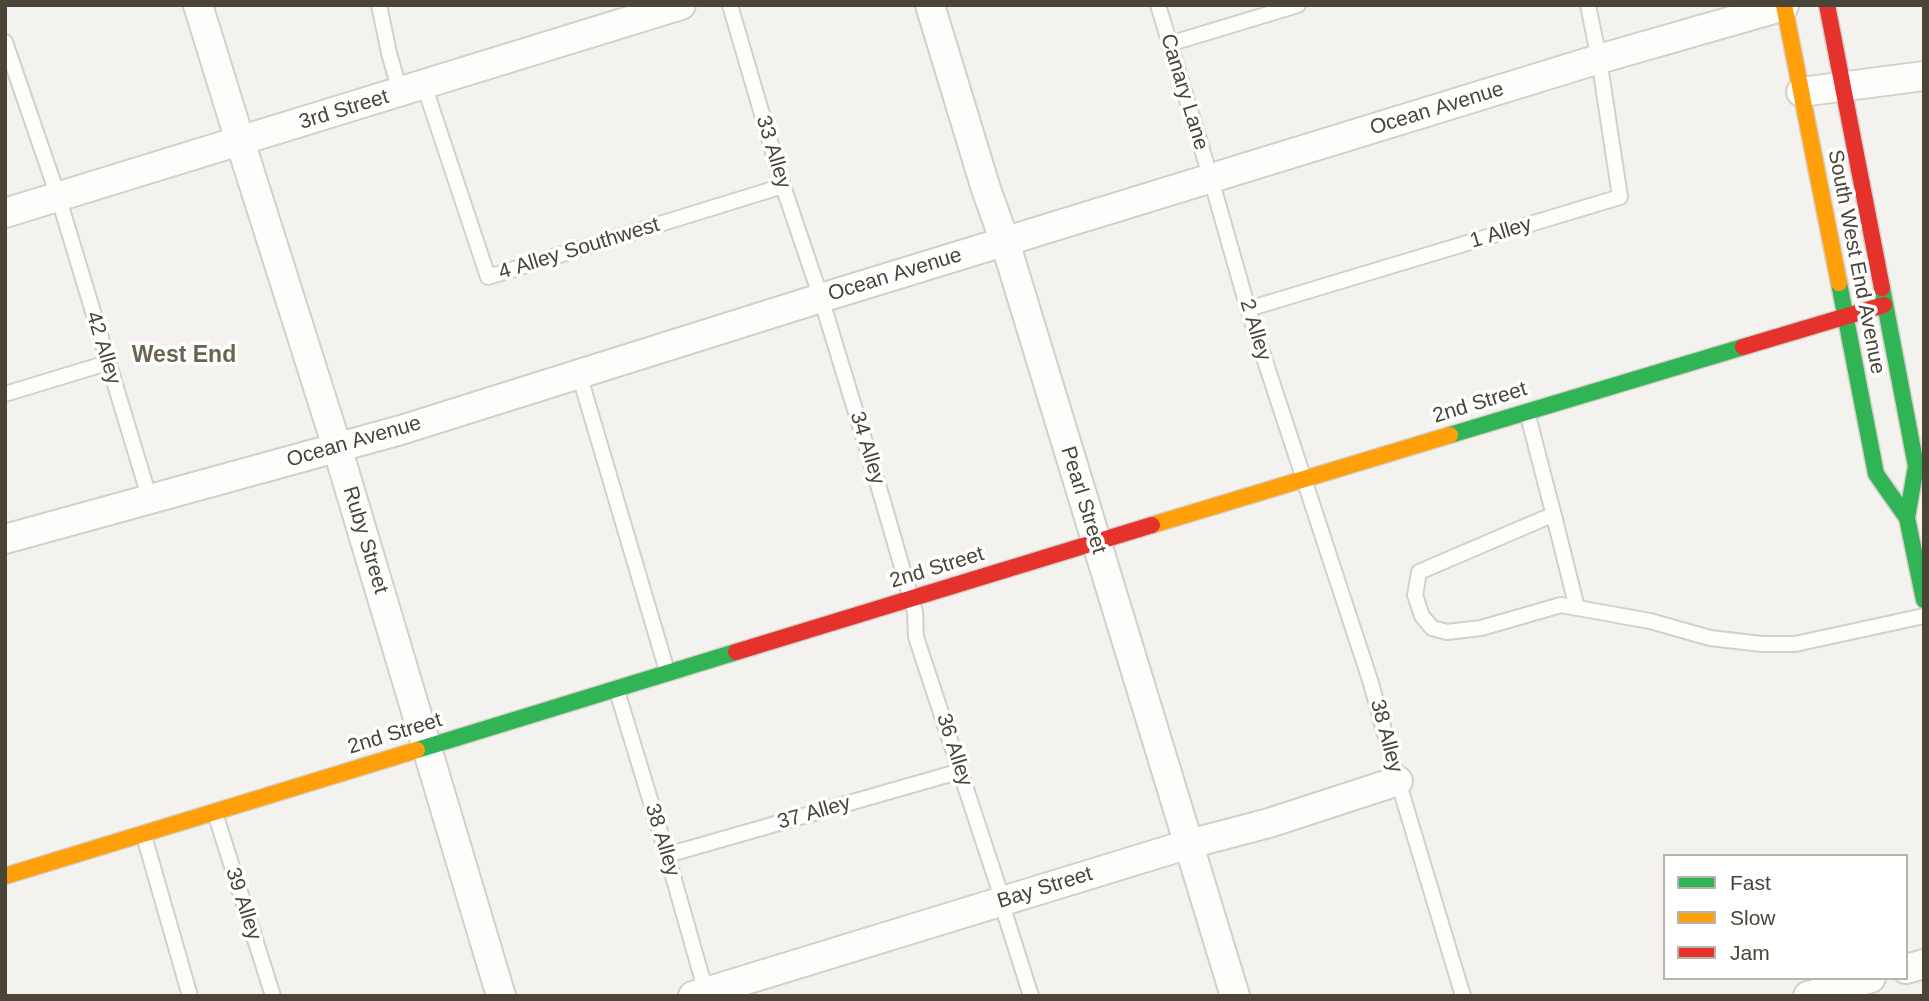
<!DOCTYPE html>
<html>
<head>
<meta charset="utf-8">
<style>
	body { margin:0 }
	#map { position:relative; width:1929px; height:1001px; overflow:hidden; background:#f4f2ee; font-family:Helvetica,sans-serif }
	canvas { display:block }
	.frame { position:absolute; inset:0; border:7px solid #4b4439; pointer-events:none }
	.legend { position:absolute; left:1663px; top:854px; width:245px; height:126px; box-sizing:border-box; background:#fff; border:2px solid #b7b4b0; margin:0; padding:9px 12px; list-style:none; font-size:21px; color:#4b4439 }
	.legend li { display:flex; align-items:center; gap:14px; height:35px }
	.legend b { width:35px; border:2px solid #b7b4b0 }
</style>
</head>
<body>
<div id="map">
<canvas width="1929" height="1001"></canvas>
<div class="frame"></div>
<ul class="legend">
<li><b style="height:9px;background:#30b455"></b>Fast</li>
<li><b style="height:9px;background:#ff9f0a"></b>Slow</li>
<li><b style="height:9px;background:#e5322d"></b>Jam</li>
</ul>
</div>
<script>
const c = document.querySelector('canvas').getContext('2d');
c.lineJoin = 'round';
function toPath(rows) {
  const path = new Path2D();
  for (const r of rows) {
    path.moveTo(r[0], r[1]);
    for (let i = 2; i < r.length; i += 2) path.lineTo(r[i], r[i + 1]);
  }
  return path;
}
function stroke(path, color, width, dash) {
  c.strokeStyle = color;
  c.lineWidth = width;
  c.lineCap = dash ? 'butt' : 'round';
  c.setLineDash(dash || []);
  c.stroke(path);
}
function label(font, color, halo, rows, align = 'center') {
  c.font = font + ' Helvetica,sans-serif';
  c.lineWidth = 7;
  c.setLineDash([]);
  c.textBaseline = 'middle';
  c.strokeStyle = halo;
  c.fillStyle = color;
  for (const [text, x, y, turn = 0] of rows) {
    c.save();
    c.translate(x, y);
    c.rotate((+turn || 0) * Math.PI / 180);
    c.textAlign = isNaN(turn) ? turn : align;
    if (halo) c.strokeText(text, 0, 0);
    c.fillText(text, 0, 0);
    c.restore();
  }
}
const lane = toPath([
	[379,5,389,53,400,92],
	[730,5,783,186,821,298,882,498,915,612,916,637,1003,901,1005,914,1031,996],
	[1158,5,1211,179,1248,309,1370,680,1398,781,1463,996],
	[5,42,58,196,150,500],
	[1169,44,1298,5],
	[424,85,488,277,783,186],
	[1248,309,1620,197,1599,59,1588,5],
	[579,374,667,671],
	[5,394,107,363],
	[1527,412,1554,516,1545,518,1419,572,1415,595,1422,616,1432,628,1447,632,1481,628,1561,605,1650,621,1710,638,1762,644,1795,644,1924,616],
	[1554,516,1577,608],
	[617,691,667,855,706,992],
	[215,813,273,996],
	[144,836,190,996],
	[667,855,961,771]
]);
const street = toPath([
	[198,5,240,141,337,447,501,996],
	[930,5,986,189,1005,242,1235,996],
	[1801,92,1924,76],
	[5,213,681,5],
	[5,539,401,430,821,298,1599,59,1784,6],
	[1906,969,1924,964],
	[693,996,1189,844,1269,823,1398,781],
	[1808,996,1871,978]
]);
const fast = toPath([
	[1839,283,1876,474,1907,518],
	[1882,288,1916,466,1907,518,1924,600],
	[1450,435,1743,347],
	[417,750,736,652]
]);
const slow = toPath([
	[1784,5,1839,283],
	[1152,525,1450,435],
	[5,876,417,750]
]);
const jam = toPath([
	[1827,5,1882,288],
	[1743,347,1884,305],
	[736,652,1152,525]
]);
stroke(lane, '#d2d0cb', 18);
stroke(street, '#d2d0cb', 32);
stroke(fast, '#d3cfc5', 19);
stroke(slow, '#d3cfc5', 19);
stroke(jam, '#d3cfc5', 19);
stroke(lane, '#fdfdfc', 14);
stroke(street, '#fdfdfc', 28);
stroke(fast, '#30b455', 16);
stroke(slow, '#ff9f0a', 16);
stroke(jam, '#e5322d', 16);
label('21px', '#4b4439', '#fff', [
	["Canary Lane",1184,92,73],
	["Ocean Avenue",1437,109,-17],
	["3rd Street",344,110,-17],
	["33 Alley",773,152,73],
	["1 Alley",1501,233,-17],
	["4 Alley Southwest",579,249,-17],
	["South West End Avenue",1856,262,79],
	["Ocean Avenue",895,275,-17],
	["2 Alley",1255,330,73],
	["42 Alley",103,348,73],
	["2nd Street",1480,403,-17],
	["Ocean Avenue",354,442,-16],
	["34 Alley",867,448,73],
	["Pearl Street",1083,500,73],
	["Ruby Street",365,540,73],
	["2nd Street",937,568,-17],
	["2nd Street",395,734,-17],
	["38 Alley",1386,736,75],
	["36 Alley",954,750,72],
	["37 Alley",814,813,-16],
	["38 Alley",662,840,73],
	["Bay Street",1045,888,-17],
	["39 Alley",243,904,72]
]);
label('bold 23px', '#6e6250', '#fff', [
	["West End",184,356]
]);
</script>
</body>
</html>
